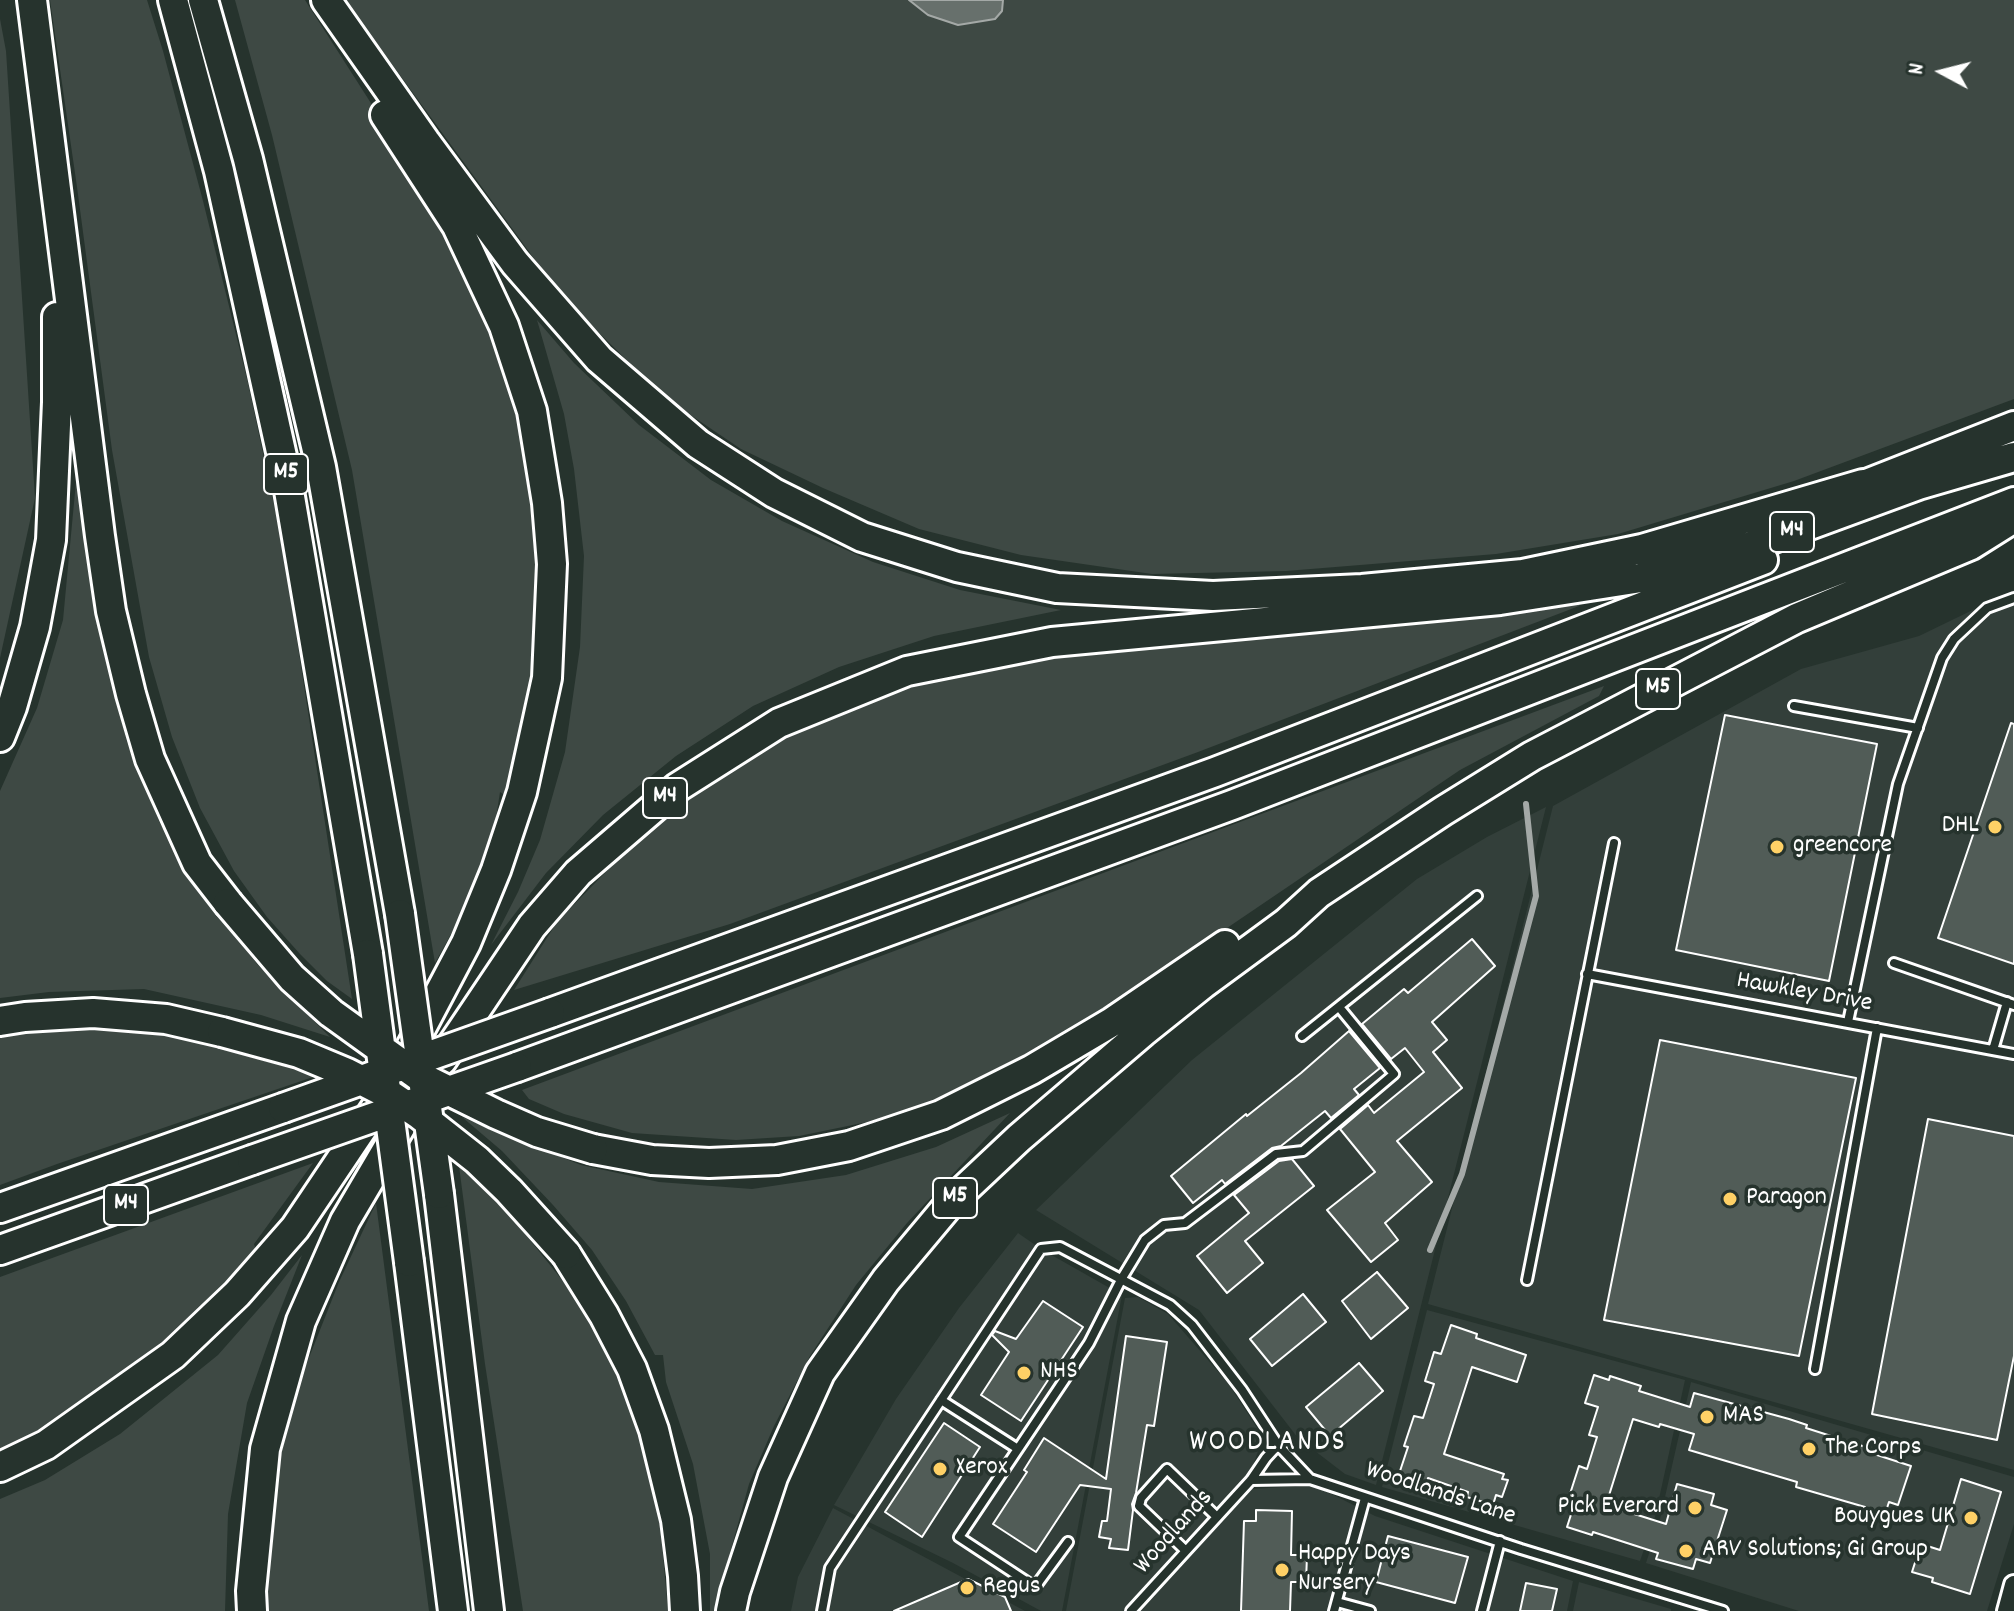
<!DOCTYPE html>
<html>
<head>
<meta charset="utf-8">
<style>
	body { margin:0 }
	#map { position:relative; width:2014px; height:1611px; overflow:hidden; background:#26332d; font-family:Dekko,sans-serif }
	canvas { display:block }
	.north { position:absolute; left:1902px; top:32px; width:80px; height:80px; -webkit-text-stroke:6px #26332d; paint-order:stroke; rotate:277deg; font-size:22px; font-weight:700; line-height:32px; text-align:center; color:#fff }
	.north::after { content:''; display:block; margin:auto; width:28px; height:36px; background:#fff; clip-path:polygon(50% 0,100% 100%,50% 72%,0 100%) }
</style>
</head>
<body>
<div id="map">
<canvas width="2014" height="1611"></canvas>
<div class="north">N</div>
</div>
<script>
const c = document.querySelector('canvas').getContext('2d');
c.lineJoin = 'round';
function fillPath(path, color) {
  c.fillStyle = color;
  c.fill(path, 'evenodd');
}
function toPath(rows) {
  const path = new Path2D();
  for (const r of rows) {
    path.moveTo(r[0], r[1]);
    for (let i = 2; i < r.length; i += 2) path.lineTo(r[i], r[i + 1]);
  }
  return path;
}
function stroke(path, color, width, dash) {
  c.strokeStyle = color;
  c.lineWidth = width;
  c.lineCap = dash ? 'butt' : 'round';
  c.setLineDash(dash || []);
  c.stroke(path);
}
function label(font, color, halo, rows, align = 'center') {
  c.font = font + ' Dekko,sans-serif';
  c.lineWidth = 7;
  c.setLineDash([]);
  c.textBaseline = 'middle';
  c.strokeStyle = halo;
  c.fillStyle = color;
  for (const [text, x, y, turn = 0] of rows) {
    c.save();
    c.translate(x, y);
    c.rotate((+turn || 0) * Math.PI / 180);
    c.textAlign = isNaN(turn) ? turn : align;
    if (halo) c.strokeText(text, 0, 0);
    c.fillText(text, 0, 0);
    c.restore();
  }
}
fillPath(toPath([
	[2014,590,2014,1470,1428,1304,1553,806,1801,669,1919,636],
	[1546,807,1376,1485,1345,1474,1298,1438,1199,1310,1036,1210,1192,1060,1417,879,1487,837],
	[1018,1233,1041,1249,1122,1295,1062,1611,1041,1611,953,1563,834,1505,896,1399,959,1308],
	[1138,1297,1168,1314,1228,1383,1263,1437,1251,1471,1124,1611,1066,1611,1125,1298],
	[1427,1310,1685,1380,1655,1517,1640,1561,1382,1487],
	[1691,1382,2014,1477,2014,1524,1987,1611,1799,1611,1646,1563,1660,1519],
	[1314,1485,1375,1516,1573,1581,1567,1611,1139,1611,1252,1489],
	[833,1508,1025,1611,791,1611,798,1577],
	[1579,1582,1671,1609,1671,1611,1573,1611]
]), '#333f3a');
fillPath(toPath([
	[50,0,147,0,163,51,203,201,248,383,282,542,352,999,327,981,300,954,267,917,234,871,200,808,172,737,149,657,112,450,77,187],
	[235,0,305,0,415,172,486,309,518,402,534,481,540,575,538,634,532,685,508,797,500,792,494,831,466,907,435,963,352,470,272,135],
	[345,0,2014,0,2014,399,1794,481,1618,534,1496,554,1286,571,1152,574,1021,555,919,529,823,488,741,449,664,397,560,294],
	[0,19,6,51,35,498,0,658],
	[537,320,574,363,639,425,711,480,782,521,873,562,960,590,1061,610,934,636,839,667,753,706,676,756,603,815,546,873,491,945,518,892,540,840,565,752,580,647,584,556,574,469,564,414],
	[77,471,110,674,127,742,159,821,197,885,257,964,330,1037,261,1015,144,989,49,992,0,998,0,791,37,708,63,620],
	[1584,597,1579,606,1198,752,730,924,514,990,557,922,633,844,714,780,810,723,880,692,970,666,1116,643],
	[1604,686,1599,696,1460,770,1084,1025,1004,1071,951,1096,872,1121,799,1136,736,1140,632,1133,564,1114,529,1099,522,1090],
	[101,1029,170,1035,214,1046,316,1076,57,1164,0,1185,0,1036,34,1032],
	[1010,1113,907,1223,856,1285,810,1356,774,1426,749,1484,714,1611,710,1611,710,1554,693,1464,666,1382,663,1355,655,1355,626,1301,592,1250,553,1205,502,1151,462,1117,581,1165,659,1182,752,1189,846,1175,936,1147],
	[313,1163,254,1244,256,1250,205,1304,168,1339,107,1389,43,1428,0,1450,0,1277],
	[459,1166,510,1215,562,1280,599,1335,638,1428,660,1522,668,1611,523,1611,485,1364],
	[376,1203,429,1611,268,1611,267,1601,270,1526,280,1459,295,1393,339,1282],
	[302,1255,274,1326,247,1403,228,1514,225,1611,0,1611,0,1499,45,1480,120,1434,166,1397,218,1355,271,1295]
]), '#3e4944');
const water = toPath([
	[909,0,1003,0,1002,11,995,19,958,25,928,15,909,0]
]);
fillPath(water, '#67706c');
stroke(water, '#a4a9a7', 2);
stroke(toPath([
	[1430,1250,1462,1174,1536,896,1526,804]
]), '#a4a9a7', 6);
const building = toPath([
	[1725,715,1877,744,1829,981,1676,950,1725,715],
	[2011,723,2014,724,2014,964,1938,938,2011,723],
	[1472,939,1495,966,1432,1022,1447,1040,1433,1052,1462,1088,1397,1141,1432,1182,1385,1223,1398,1240,1371,1262,1327,1210,1375,1172,1340,1129,1368,1105,1374,1113,1424,1072,1405,1048,1391,1059,1362,1024,1404,989,1408,993,1472,939],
	[1349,1031,1380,1068,1354,1089,1359,1095,1331,1118,1325,1111,1281,1146,1272,1148,1225,1184,1222,1180,1193,1203,1171,1176,1246,1114,1247,1116,1301,1073,1349,1031],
	[1660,1040,1856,1078,1799,1356,1604,1320,1660,1040],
	[1928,1119,2014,1136,2014,1356,1997,1440,1872,1414,1928,1119],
	[1292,1159,1314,1186,1245,1241,1263,1263,1227,1293,1197,1256,1249,1213,1234,1195,1279,1161,1292,1159],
	[1377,1272,1408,1308,1371,1339,1342,1301,1377,1272],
	[1303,1294,1326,1322,1272,1366,1250,1339,1303,1294],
	[1043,1301,1083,1327,1021,1421,981,1395,1009,1352,992,1335,995,1331,1016,1339,1043,1301],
	[1451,1325,1477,1334,1476,1338,1526,1355,1517,1382,1472,1367,1444,1454,1504,1474,1502,1479,1508,1480,1502,1497,1496,1495,1493,1505,1467,1497,1468,1492,1428,1478,1427,1483,1399,1474,1408,1447,1404,1446,1414,1416,1423,1418,1434,1384,1425,1381,1434,1352,1441,1354,1451,1325],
	[1126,1336,1167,1342,1154,1426,1147,1425,1136,1493,1132,1504,1133,1510,1128,1550,1109,1548,1111,1539,1099,1537,1102,1521,1107,1521,1111,1489,1080,1485,1036,1552,993,1524,1027,1472,1024,1470,1044,1438,1106,1479,1126,1336],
	[1359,1363,1383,1391,1330,1436,1306,1407,1359,1363],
	[1594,1375,1609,1380,1610,1376,1641,1386,1639,1391,1690,1407,1694,1393,1789,1419,1807,1425,1806,1428,1875,1450,1874,1454,1911,1466,1898,1505,1889,1502,1884,1517,1863,1511,1865,1507,1796,1487,1797,1482,1689,1450,1694,1434,1660,1424,1659,1427,1633,1419,1606,1505,1666,1524,1677,1484,1714,1494,1711,1505,1727,1510,1710,1563,1696,1559,1693,1569,1656,1559,1658,1553,1593,1532,1592,1535,1567,1527,1576,1499,1569,1497,1579,1466,1587,1469,1597,1437,1589,1435,1598,1407,1585,1403,1594,1375],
	[944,1423,980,1447,922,1537,885,1512,944,1423],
	[1961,1479,2001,1492,1970,1594,1932,1582,1933,1578,1912,1572,1921,1544,1940,1550,1961,1479],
	[1256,1510,1292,1511,1291,1555,1307,1555,1306,1582,1291,1582,1290,1611,1241,1611,1244,1521,1256,1521,1256,1510],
	[1388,1536,1468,1557,1455,1603,1376,1582,1388,1536],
	[968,1579,1005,1597,1011,1611,894,1611,968,1579],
	[1526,1583,1557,1589,1552,1611,1520,1611,1526,1583]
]);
fillPath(building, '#515c57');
stroke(building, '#fff', 2);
const service = toPath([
	[1794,706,1918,728],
	[1894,963,2014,1005],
	[1587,974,2014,1054],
	[1848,1022,1898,784,1942,658,1954,639,1987,608,2014,598],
	[1302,1036,1477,896],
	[1993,1050,2007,1002],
	[1527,1280,1614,843],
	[1815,1369,1877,1028],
	[941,1400,1018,1449],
	[1251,1480,1310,1479],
	[1068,1542,1035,1587,959,1537,1089,1343,1122,1278,1145,1240,1164,1225,1185,1223,1276,1154,1303,1151,1394,1074,1339,1007],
	[1186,1551,1139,1506,1141,1498,1167,1469,1217,1517],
	[1337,1602,1370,1611],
	[822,1611,830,1568,1041,1249,1060,1247,1170,1305,1192,1325,1242,1390,1278,1445,1310,1479,1521,1549,1723,1611],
	[1131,1611,1251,1480,1266,1458,1278,1445],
	[1334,1611,1365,1498],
	[1482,1611,1500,1541]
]);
const tertiary = toPath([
	[2007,1611,2014,1585]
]);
const motorway = toPath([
	[32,0,100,536,111,611,131,694,150,759,197,863,228,903],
	[173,0,219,171,287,479,368,954],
	[203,0,248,159,321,467,400,914],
	[326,0,425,141,515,263,599,359,698,444,774,493,862,537,957,567,1057,588,1213,596,1362,589,1523,574,1642,549,1863,484],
	[385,115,457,226,504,326,532,411,547,503,552,564,547,678,522,792,496,870,466,943,410,1049],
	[1846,492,2014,426],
	[0,737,12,707,35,627,51,540,57,402,57,317],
	[550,1013,1215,772,1763,560],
	[0,1021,25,1017,93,1013,166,1019,222,1032],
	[442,1060,532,926,578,873,678,787,779,723,907,671,1052,642,1500,600,1641,578,1752,546,1918,485,2014,457],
	[517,1067,1232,805,2014,502],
	[593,1149,652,1160,709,1163,777,1160,849,1146,941,1115,1031,1070,1112,1022,1225,945],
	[439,1194,489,1611],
	[0,1208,283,1108],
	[0,1250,252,1160],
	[566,1254,604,1315,632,1369,654,1430,676,1520,683,1576,685,1611],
	[409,1262,453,1611],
	[0,1467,46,1445,173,1355,237,1294,295,1228,375,1109],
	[252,1611,251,1591,265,1449,301,1321,345,1221,401,1126],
	[731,1611,735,1592,773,1477,820,1373,886,1280,953,1200,1019,1138,1143,1032,1203,984,1286,923,1319,893,1443,811,1532,756,1797,618,1971,545,2014,518]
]);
stroke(service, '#fff', 14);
stroke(tertiary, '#fff', 24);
stroke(motorway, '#fff', 34);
stroke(service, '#26332d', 8);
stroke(tertiary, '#26332d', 18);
stroke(motorway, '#26332d', 28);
const motorwayBridge = toPath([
	[228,903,292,978,331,1013,417,1075,496,1114,537,1132,593,1149],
	[400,914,439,1194],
	[368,954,409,1262],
	[222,1032,299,1053,347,1073,392,1096,420,1115,477,1160,509,1191,566,1254],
	[283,1108,550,1013],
	[252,1160,517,1067]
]);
stroke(motorwayBridge, '#fff', 34, []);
stroke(motorwayBridge, '#26332d', 28);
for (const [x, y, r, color] of [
	[1995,827,8,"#ffd166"],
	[1777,847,8,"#ffd166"],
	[1730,1199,8,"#ffd166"],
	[1024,1373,8,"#ffd166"],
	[1707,1417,8,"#ffd166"],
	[1809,1449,8,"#ffd166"],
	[940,1469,8,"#ffd166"],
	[1695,1508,8,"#ffd166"],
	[1971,1518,8,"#ffd166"],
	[1686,1551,8,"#ffd166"],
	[1282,1570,8,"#ffd166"],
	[967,1588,8,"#ffd166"]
]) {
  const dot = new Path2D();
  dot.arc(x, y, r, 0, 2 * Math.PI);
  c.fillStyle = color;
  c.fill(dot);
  stroke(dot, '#26332d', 3);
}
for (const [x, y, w] of [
	[286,474,44],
	[1792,532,44],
	[1658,689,44],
	[665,798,44],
	[955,1198,44],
	[126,1205,44]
]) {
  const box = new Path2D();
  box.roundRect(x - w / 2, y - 20, w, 40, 6);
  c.fillStyle = '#26332d';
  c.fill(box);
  stroke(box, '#fff', 2);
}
label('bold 24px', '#fff', null, [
	["M5",286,474],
	["M4",1792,532],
	["M5",1658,689],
	["M4",665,798],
	["M5",955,1198],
	["M4",126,1205]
]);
label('26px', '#fff', '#26332d', [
	["DHL",1979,827,"right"],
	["greencore",1793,847],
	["Paragon",1746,1199],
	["NHS",1040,1373],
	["MAS",1723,1417],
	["The Corps",1825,1449],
	["Xerox",956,1469],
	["Pick Everard",1679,1508,"right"],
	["Bouygues UK",1955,1518,"right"],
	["ARV Solutions; Gi Group",1702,1551],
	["Happy Days",1298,1555],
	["Nursery",1298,1585],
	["Regus",983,1588]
], 'left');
label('26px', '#fff', '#26332d', [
	["Hawkley Drive",1804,994,10],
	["Woodlands Lane",1440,1495,18],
	["Woodlands",1175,1533,-48]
]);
c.letterSpacing = '2px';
label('30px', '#fff', '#26332d', [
	["WOODLANDS",1268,1445]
]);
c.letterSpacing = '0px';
</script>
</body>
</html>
